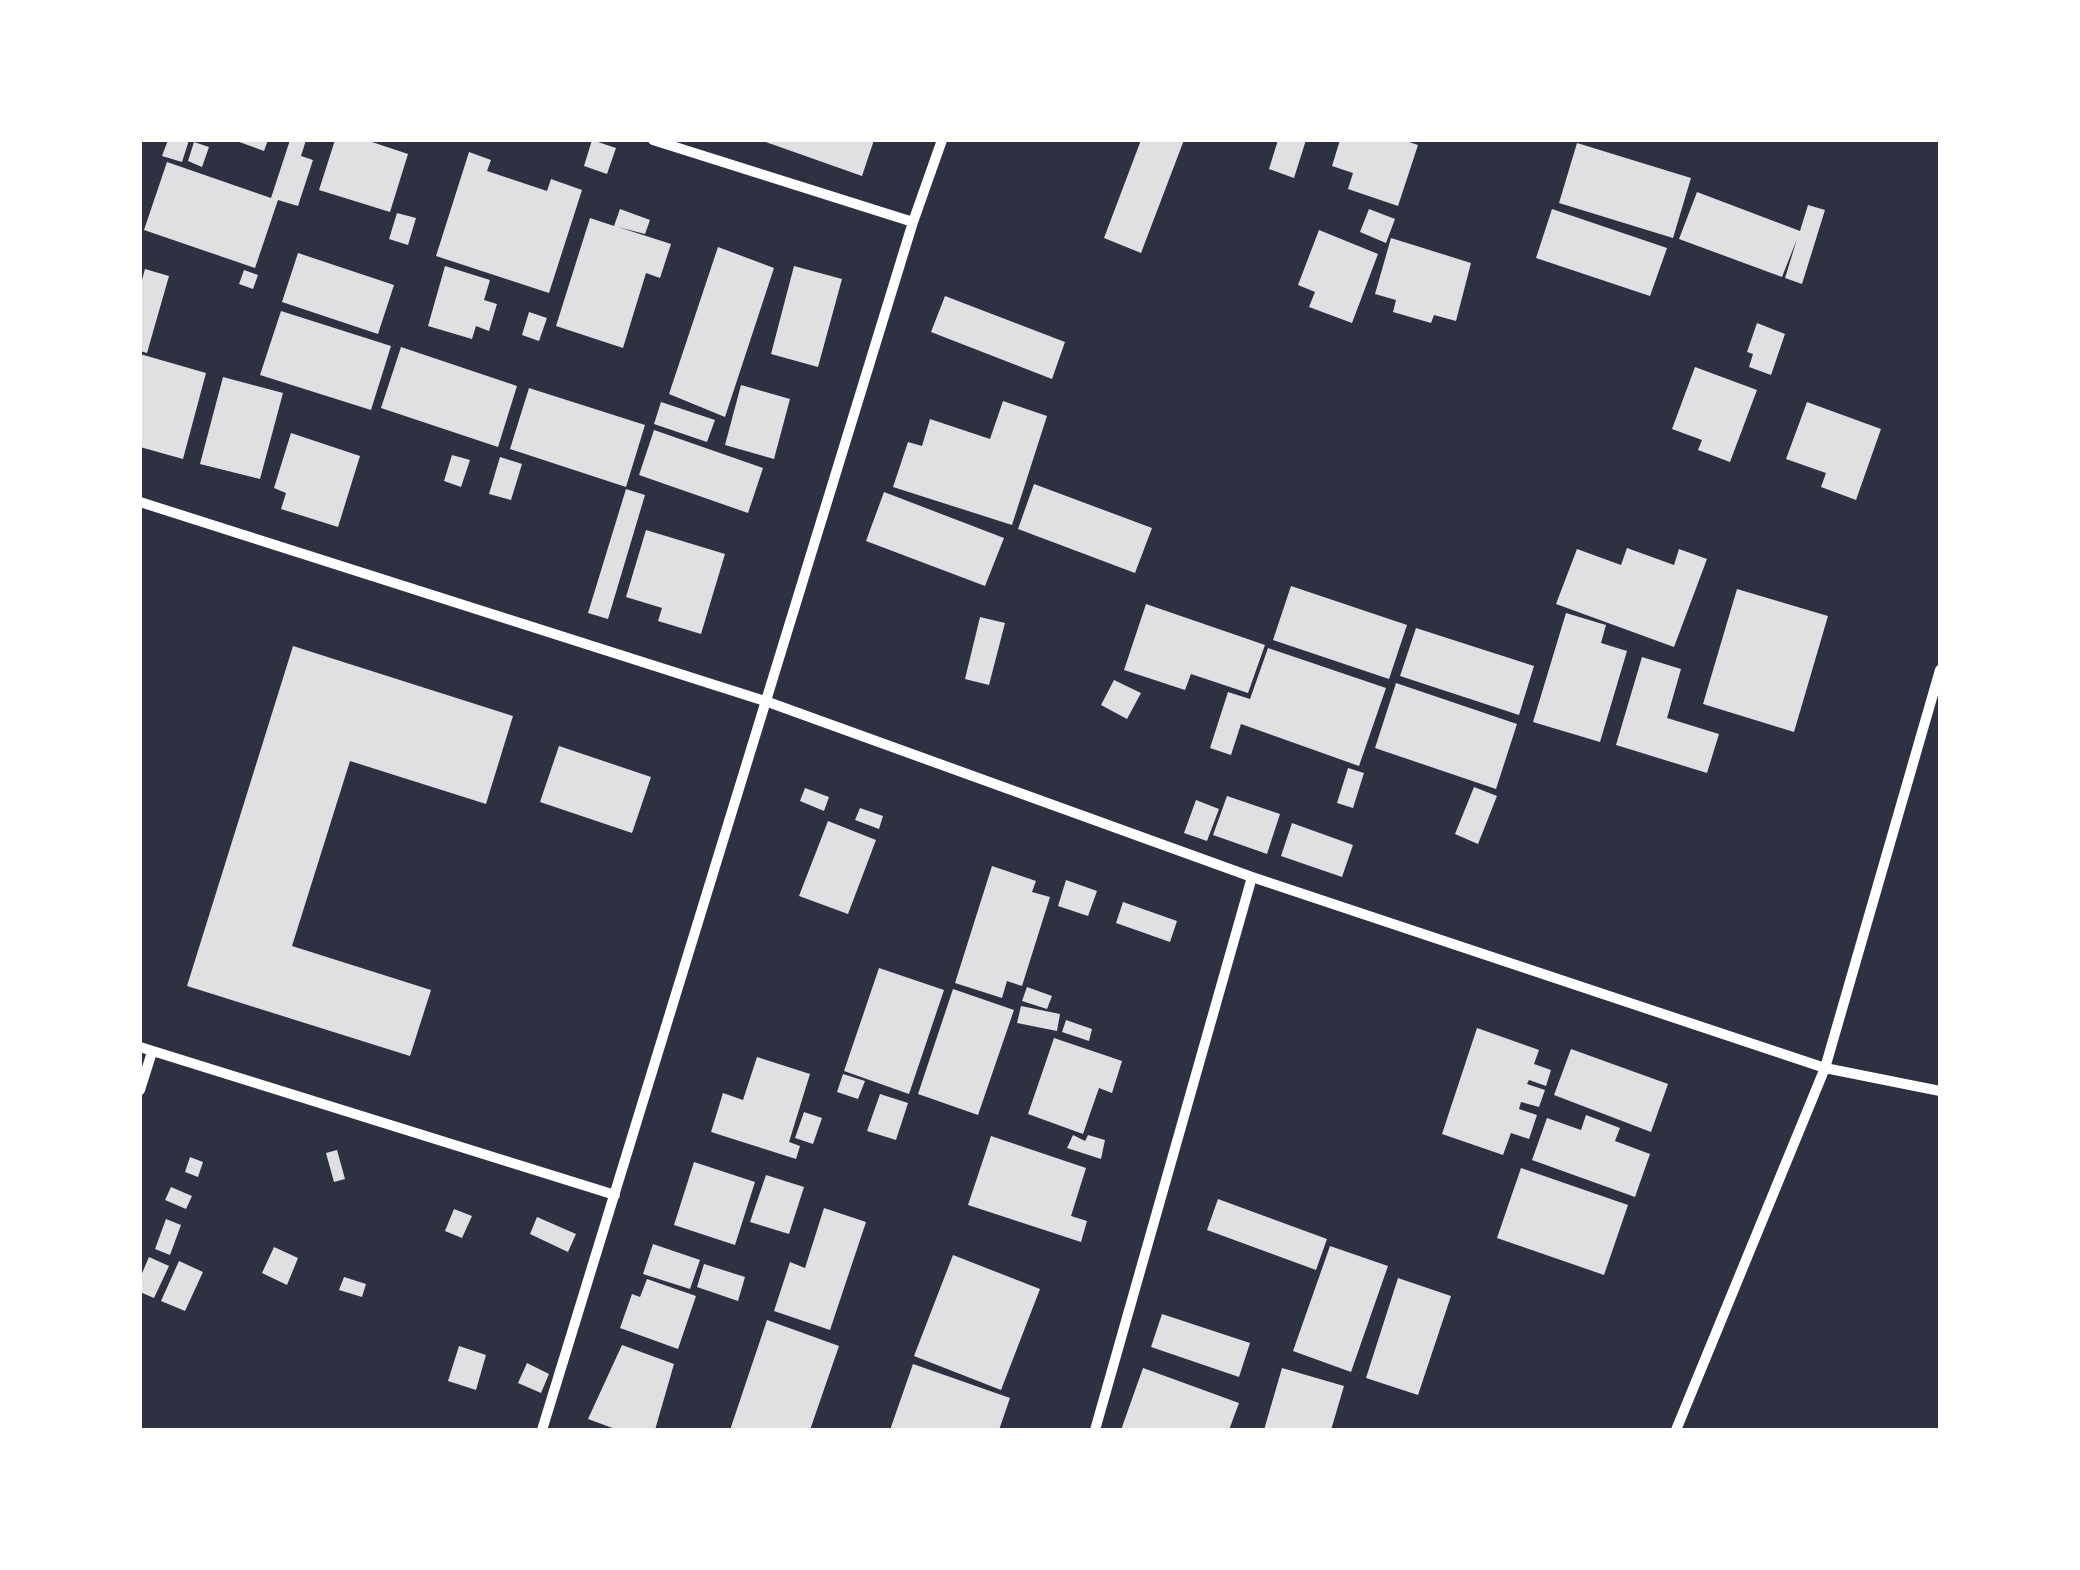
<!DOCTYPE html>
<html>
<head>
<meta charset="utf-8">
<style>
	body { margin:0 }
	#map { position:relative; width:2080px; height:1570px; overflow:hidden; background:#2d3142; font-family:Raleway,sans-serif }
	canvas { display:block }
	.frame { position:absolute; inset:0; border:142px solid #fff; pointer-events:none }
</style>
</head>
<body>
<div id="map">
<canvas width="2080" height="1570"></canvas>
<div class="frame"></div>
</div>
<script>
const c = document.querySelector('canvas').getContext('2d');
c.lineJoin = 'round';
function fillPath(path, color) {
  c.fillStyle = color;
  c.fill(path, 'evenodd');
}
function toPath(rows) {
  const path = new Path2D();
  for (const r of rows) {
    path.moveTo(r[0], r[1]);
    for (let i = 2; i < r.length; i += 2) path.lineTo(r[i], r[i + 1]);
  }
  return path;
}
function stroke(path, color, width, dash) {
  c.strokeStyle = color;
  c.lineWidth = width;
  c.lineCap = dash ? 'butt' : 'round';
  c.setLineDash(dash || []);
  c.stroke(path);
}
fillPath(toPath([
	[168,140,189,140,182,162,162,156],
	[234,140,268,140,264,151],
	[290,140,306,140,301,156,313,160,298,206,278,200,255,268,144,230,167,162,271,198],
	[335,140,366,140,408,154,390,212,319,190],
	[592,140,616,148,607,174,584,166],
	[760,140,874,140,862,176],
	[1141,140,1184,140,1141,253,1104,238],
	[1278,140,1306,140,1294,178,1269,169],
	[1340,140,1403,140,1418,145,1398,206,1348,189,1353,173,1332,166],
	[194,142,209,147,202,167,188,161],
	[1577,143,1691,178,1673,238,1559,203],
	[469,152,491,160,487,171,547,191,551,179,582,190,549,293,436,256],
	[1697,192,1800,231,1808,205,1825,210,1802,284,1785,278,1797,239,1782,277,1679,239],
	[620,209,650,220,645,234,618,227,671,244,660,278,646,273,623,348,556,326,590,218,614,226],
	[1369,209,1395,219,1386,243,1360,232],
	[1552,209,1667,248,1650,296,1536,258],
	[397,213,416,218,408,245,389,239],
	[1319,230,1378,254,1352,323,1309,307,1315,292,1298,285],
	[1391,238,1471,263,1456,321,1434,315,1431,323,1393,312,1396,300,1375,294],
	[718,247,774,268,725,417,669,394],
	[298,253,394,285,378,334,282,302],
	[445,266,490,280,484,300,497,304,489,331,476,326,472,339,428,326],
	[794,266,842,279,818,367,771,354],
	[145,269,169,276,147,353,140,351,140,287],
	[244,270,258,275,253,289,239,284],
	[945,296,1065,342,1052,379,931,332],
	[281,311,391,346,371,410,260,375],
	[529,312,547,318,539,341,522,335],
	[1757,323,1785,334,1771,375,1749,367,1753,354,1747,352],
	[401,347,517,386,498,447,381,408],
	[140,354,206,373,183,459,140,447],
	[1695,367,1757,390,1730,462,1698,450,1702,440,1672,429],
	[223,377,283,393,260,479,200,464],
	[741,385,790,399,774,459,725,445],
	[529,388,645,425,626,487,510,449],
	[1003,401,1047,416,1012,525,893,487,908,442,922,446,930,419,990,439],
	[661,402,715,420,707,442,654,424],
	[1807,402,1881,429,1856,500,1821,487,1826,473,1786,459],
	[654,430,763,468,748,513,639,475],
	[291,433,360,456,338,527,281,509,286,493,274,488],
	[452,455,470,460,461,487,444,481],
	[500,457,522,464,511,500,489,494],
	[1034,484,1152,528,1135,573,1018,529],
	[626,489,645,495,608,619,588,613],
	[884,492,1004,538,985,586,866,541],
	[646,530,725,554,701,634,658,621,662,608,626,597],
	[1627,548,1674,565,1679,549,1707,559,1674,647,1556,604,1577,549,1621,565],
	[1291,586,1407,625,1389,679,1273,640],
	[1737,589,1828,616,1794,732,1703,704],
	[1146,604,1265,645,1248,693,1191,674,1185,690,1124,670],
	[1566,613,1606,625,1601,643,1627,651,1600,742,1533,722],
	[980,617,1005,623,989,685,965,679],
	[1416,628,1534,666,1519,715,1400,676],
	[293,646,513,716,486,804,350,761,292,946,431,990,410,1056,187,986],
	[1268,648,1386,688,1359,766,1241,724,1231,755,1210,748,1228,692,1250,699],
	[1642,657,1681,669,1667,718,1719,734,1707,773,1616,745],
	[1114,680,1141,693,1127,719,1101,705],
	[1396,683,1517,724,1496,789,1375,748],
	[559,746,651,777,632,833,540,802],
	[1348,768,1364,773,1353,808,1337,803],
	[1474,787,1497,796,1478,844,1455,834],
	[805,788,829,797,824,811,800,801],
	[1227,796,1280,814,1267,854,1213,835],
	[1196,800,1219,809,1207,841,1184,833],
	[860,808,883,816,879,829,855,820],
	[828,821,876,840,848,914,799,896],
	[1292,823,1353,845,1342,877,1281,856],
	[992,866,1036,881,1032,892,1050,897,1022,986,1007,981,1002,998,955,983],
	[1066,880,1097,891,1088,916,1058,906],
	[1123,902,1177,921,1170,942,1116,923],
	[879,968,944,990,909,1094,844,1071],
	[1027,987,1052,996,1047,1009,1022,1001],
	[953,989,1014,1010,978,1115,918,1094],
	[1021,1006,1060,1014,1057,1031,1017,1023],
	[1066,1020,1092,1029,1089,1041,1062,1032],
	[1477,1028,1539,1050,1534,1064,1551,1070,1546,1086,1529,1080,1527,1084,1545,1090,1539,1107,1521,1102,1519,1109,1537,1115,1529,1139,1511,1133,1503,1155,1442,1134],
	[1054,1038,1122,1061,1112,1093,1099,1088,1083,1134,1028,1114],
	[1571,1049,1668,1084,1651,1132,1554,1095],
	[757,1057,810,1074,789,1142,800,1146,796,1159,711,1132,723,1093,743,1100],
	[843,1074,865,1081,858,1099,837,1092],
	[880,1094,908,1103,896,1140,867,1131],
	[804,1112,822,1118,813,1144,795,1138],
	[1586,1115,1620,1128,1615,1141,1650,1154,1635,1197,1532,1160,1547,1118,1581,1130],
	[1073,1135,1085,1141,1088,1135,1105,1140,1101,1159,1067,1148],
	[991,1136,1086,1168,1071,1216,1087,1221,1081,1242,968,1205],
	[337,1150,345,1179,334,1182,326,1153],
	[190,1157,203,1162,198,1177,185,1172],
	[694,1162,755,1182,735,1245,674,1225],
	[1521,1168,1628,1205,1604,1275,1497,1238],
	[766,1175,804,1187,789,1234,750,1222],
	[171,1187,192,1196,186,1209,165,1200],
	[1218,1199,1327,1239,1316,1270,1207,1230],
	[824,1208,866,1222,830,1330,774,1311,790,1262,805,1268],
	[454,1209,472,1216,462,1238,445,1231],
	[537,1217,576,1234,568,1252,530,1234],
	[166,1219,181,1225,170,1255,155,1249],
	[653,1244,700,1260,690,1289,643,1274],
	[1330,1246,1388,1266,1351,1372,1293,1351],
	[274,1247,298,1258,287,1285,262,1273],
	[953,1255,1040,1289,1001,1390,914,1356],
	[149,1257,169,1266,154,1298,140,1292,140,1278],
	[179,1261,203,1272,185,1311,161,1301],
	[704,1264,745,1277,738,1301,697,1287],
	[344,1277,366,1284,362,1297,339,1290],
	[1398,1278,1451,1296,1418,1395,1366,1378],
	[647,1279,696,1296,678,1349,620,1328,632,1294,640,1297],
	[1162,1314,1250,1343,1239,1377,1151,1347],
	[767,1320,839,1346,810,1430,730,1430],
	[622,1345,674,1364,655,1430,618,1430,588,1419],
	[459,1346,486,1355,476,1390,448,1381],
	[527,1363,549,1374,541,1393,518,1383],
	[913,1364,1010,1398,999,1430,890,1430],
	[1143,1368,1239,1403,1229,1430,1121,1430],
	[1282,1368,1344,1386,1331,1430,1264,1430]
]), '#e0e0e3');
stroke(toPath([
	[653,140,913,222],
	[140,502,768,702,1252,877,1825,1068,1940,1091],
	[140,1047,615,1195],
	[140,1090,152,1052],
	[542,1430,913,222,942,140],
	[1095,1430,1252,877],
	[1676,1430,1825,1068,1940,670]
]), '#fff', 10);
</script>
</body>
</html>
